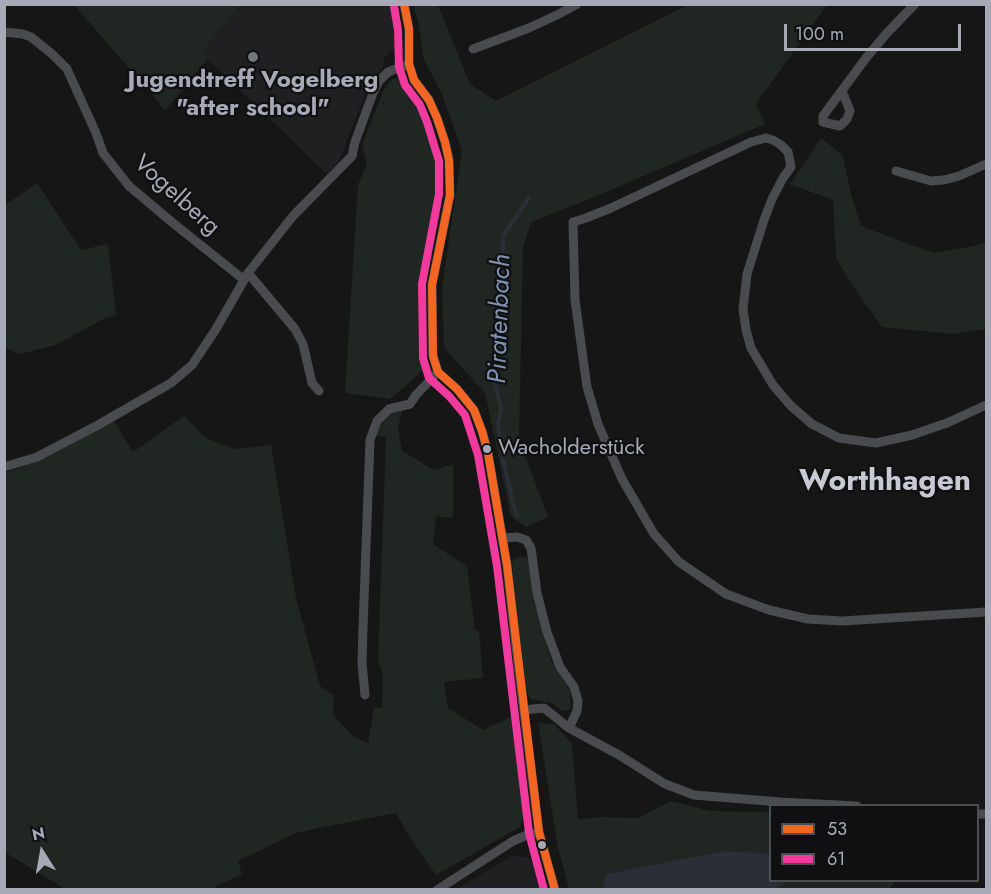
<!DOCTYPE html>
<html>
<head>
<meta charset="utf-8">
<style>
	body { margin:0 }
	#map { position:relative; width:991px; height:894px; overflow:hidden; background:#161616; font-family:Jost,sans-serif }
	canvas { display:block }
	.frame { position:absolute; inset:0; border:6px solid #a7aab6; pointer-events:none }
	.legend { position:absolute; left:769px; top:804px; width:210px; height:78px; box-sizing:border-box; background:#101012; border:2px solid #4c4e54; margin:0; padding:8px 10px; list-style:none; font-size:18px; color:#a7aab6 }
	.legend li { display:flex; align-items:center; gap:12px; height:30px }
	.legend b { width:30px; border:2px solid #4c4e54 }
	.north { position:absolute; left:12px; top:822px; width:60px; height:60px; -webkit-text-stroke:4px #101012; paint-order:stroke; rotate:349deg; font-size:16px; font-weight:700; line-height:24px; text-align:center; color:#a7aab6 }
	.north::after { content:''; display:block; margin:auto; width:21px; height:27px; background:#a7aab6; clip-path:polygon(50% 0,100% 100%,50% 72%,0 100%) }
	.scale { position:absolute; left:784px; top:24px; width:177px; height:27px; box-sizing:border-box; border:3px solid #a7aab6; border-top:0; padding-left:8px; font-size:18px; line-height:21px; white-space:nowrap; color:#a7aab6; -webkit-text-stroke:4px #101012; paint-order:stroke }
</style>
</head>
<body>
<div id="map">
<canvas width="991" height="894"></canvas>
<div class="frame"></div>
<ul class="legend">
<li><b style="height:8px;background:#f26522"></b>53</li>
<li><b style="height:8px;background:#f13a9d"></b>61</li>
</ul>
<div class="north">N</div>
<div class="scale">100 m</div>
</div>
<script>
const c = document.querySelector('canvas').getContext('2d');
c.lineJoin = 'round';
function fillPath(path, color) {
  c.fillStyle = color;
  c.fill(path, 'evenodd');
}
function toPath(rows) {
  const path = new Path2D();
  for (const r of rows) {
    path.moveTo(r[0], r[1]);
    for (let i = 2; i < r.length; i += 2) path.lineTo(r[i], r[i + 1]);
  }
  return path;
}
function stroke(path, color, width, dash) {
  c.strokeStyle = color;
  c.lineWidth = width;
  c.lineCap = dash ? 'butt' : 'round';
  c.setLineDash(dash || []);
  c.stroke(path);
}
function label(font, color, halo, rows, align = 'center') {
  c.font = font + ' Jost,sans-serif';
  c.lineWidth = 4.5;
  c.setLineDash([]);
  c.textBaseline = 'middle';
  c.strokeStyle = halo;
  c.fillStyle = color;
  for (const [text, x, y, turn = 0] of rows) {
    c.save();
    c.translate(x, y);
    c.rotate((+turn || 0) * Math.PI / 180);
    c.textAlign = isNaN(turn) ? turn : align;
    if (halo) c.strokeText(text, 0, 0);
    c.fillText(text, 0, 0);
    c.restore();
  }
}
fillPath(toPath([
	[240,5,391,5,395,28,394,49,388,53,384,59,383,68,375,76,369,85,339,161,327,174,201,53],
	[513,855,529,858,538,868,543,889,457,889]
]), '#202022');
fillPath(toPath([
	[74,5,240,5,202,52,208,58,165,111,156,99],
	[413,5,438,5,470,84,496,101,682,8,686,5,827,5,756,104,765,124,590,199,531,222,523,247,519,439,548,517,526,527,511,516,485,393,444,348,442,288,462,150,441,92,424,60,418,21],
	[396,78,401,80,411,95,420,110,427,127,434,151,437,184,434,218,423,260,419,286,418,318,418,336,422,364,422,371,407,385,390,399,345,393,358,185,367,163,362,146,383,91,391,80],
	[821,138,843,156,851,194,861,226,933,253,974,246,986,242,986,329,953,334,882,327,850,282,836,258,833,200,790,184],
	[37,183,81,250,108,244,116,315,105,318,56,345,20,354,5,348,5,202,7,204],
	[402,411,398,428,402,451,434,470,453,464,453,518,436,516,433,544,467,566,475,630,479,631,483,678,444,682,448,708,483,730,515,715,527,805,520,827,436,875,409,836,396,813,324,827,296,833,238,861,242,874,217,886,213,889,65,889,6,853,5,854,4,474,39,460,114,421,133,452,184,416,206,438,235,449,271,445,296,598,320,686,334,696,333,715,354,737,368,743,374,708,382,708,383,676,378,660,386,437,376,436,380,426,388,415],
	[520,556,528,558,533,591,545,641,552,663,570,691,571,709,562,711,553,703,544,702,531,699,524,686,514,586,512,560],
	[538,723,554,724,572,743,578,819,603,817,638,818,671,801,710,811,770,812,770,880,894,880,895,882,888,890,569,889,558,848]
]), '#202621');
fillPath(toPath([
	[725,851,770,854,770,880,786,881,774,890,604,889,603,885,607,874]
]), '#2a2f37');
stroke(toPath([
	[517,516,512,498,503,459,498,424,501,409,493,376,501,341,503,236,529,198]
]), '#2a2f37', 4);
stroke(toPath([
	[404,4,409,29,409,64,414,80,429,100,437,118,445,142,449,160,450,195,432,285,433,356,438,372,457,389,474,410,482,431,488,453,507,565,516,647,539,832,555,890],
	[4,32,23,34,31,37,52,54,67,69,96,133,103,153,129,186,173,223,243,279],
	[473,49,529,28,559,14,577,4],
	[842,91,850,111,847,119,840,126,823,122,823,116,866,58,886,34,915,4],
	[896,171,931,181,944,180,959,176,986,164],
	[248,273,295,329,303,344,312,383,319,391],
	[986,405,947,423,912,435,876,443,839,438,812,424,791,406,773,385,751,348,746,330,743,309,747,274,764,220,772,199,783,178,791,167,788,152,781,145,773,140,766,138,751,142,611,208,586,218,573,222,575,300,587,387,598,424,622,479,654,534,679,562,726,594,769,610,808,619,842,621,986,612],
	[4,467,37,457,98,425,171,383,192,365,216,329,248,273,293,216,352,156,355,142,373,93,379,81,388,72,409,64],
	[503,538,517,537,526,540,531,548,537,593,547,632,560,667,574,687,578,701,577,711,569,728],
	[365,695,362,663,363,628,370,440,377,421,389,409,410,404,416,395,438,372],
	[524,710,544,708,569,728,619,755,665,784,694,795,780,802,857,806],
	[978,814,986,814],
	[437,890,513,841,527,835,539,832]
]), '#4a4b4f', 9);
stroke(toPath([
	[404,4,409,29,409,64,414,80,429,100,437,118,445,142,449,160,450,195,432,285,433,356,438,372,457,389,474,410,482,431,488,453,507,565,539,832,555,890]
]), '#f26522', 8);
stroke(toPath([
	[394,6,398,30,399,67,405,85,420,105,427,122,439,161,439,194,422,284,423,358,429,378,449,396,465,415,478,455,497,566,529,833,544,890]
]), '#f13a9d', 8);
for (const [x, y, r, color] of [
	[253,57,6,"#74767e"],
	[487,449,5,"#a7aab6"],
	[542,845,5,"#a7aab6"]
]) {
  const dot = new Path2D();
  dot.arc(x, y, r, 0, 2 * Math.PI);
  c.fillStyle = color;
  c.fill(dot);
  stroke(dot, '#101012', 2);
}
label('22px', '#a7aab6', '#101012', [
	["Wacholderstück",498,449]
], 'left');
label('bold 24px', '#a7aab6', '#101012', [
	["Jugendtreff Vogelberg",253,81],
	["\"after school\"",253,109]
]);
label('24px', '#a7aab6', '#101012', [
	["Vogelberg",176,196,42]
]);
label('italic 26px', '#7f92b0', '#101012', [
	["Piratenbach",501,319,-88]
]);
label('bold 30px', '#c8c9d3', '#101012', [
	["Worthhagen",885,483]
]);
</script>
</body>
</html>
